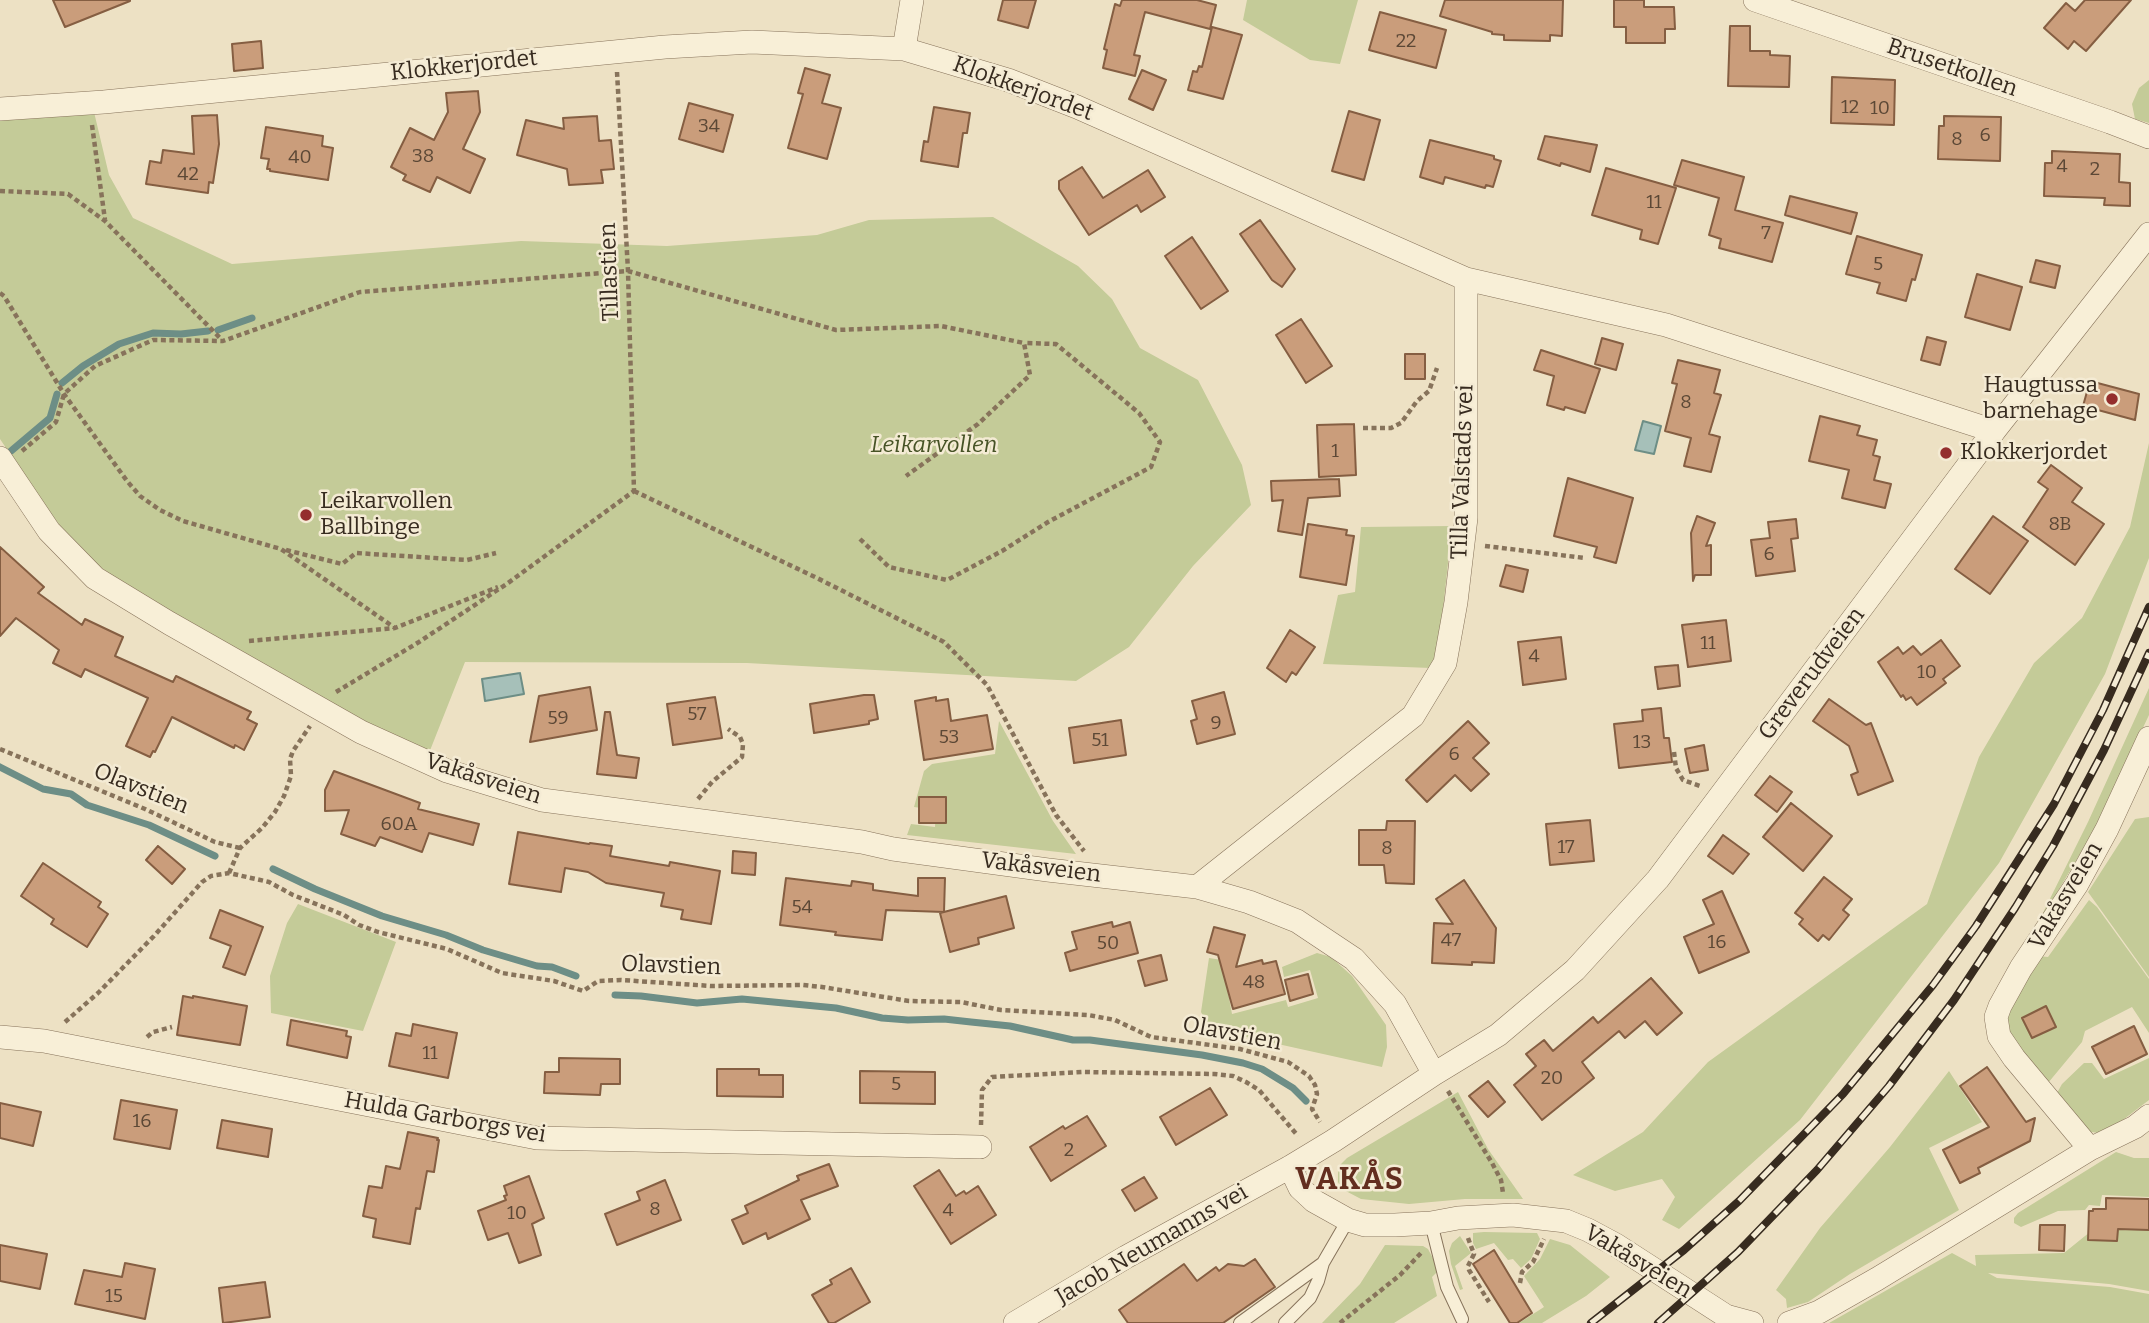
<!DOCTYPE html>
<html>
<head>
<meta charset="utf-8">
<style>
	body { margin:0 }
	canvas { display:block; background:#ede1c4 }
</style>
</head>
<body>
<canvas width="2149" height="1323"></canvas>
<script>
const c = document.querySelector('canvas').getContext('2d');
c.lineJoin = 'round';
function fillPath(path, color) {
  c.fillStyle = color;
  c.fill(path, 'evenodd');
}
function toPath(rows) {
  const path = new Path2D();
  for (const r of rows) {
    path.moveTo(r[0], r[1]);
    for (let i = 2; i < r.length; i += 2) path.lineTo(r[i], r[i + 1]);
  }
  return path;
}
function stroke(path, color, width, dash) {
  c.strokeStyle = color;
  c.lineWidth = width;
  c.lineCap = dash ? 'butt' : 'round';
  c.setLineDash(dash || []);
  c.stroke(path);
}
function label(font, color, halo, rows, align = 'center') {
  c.font = font + ' Bitter,serif';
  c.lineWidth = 5;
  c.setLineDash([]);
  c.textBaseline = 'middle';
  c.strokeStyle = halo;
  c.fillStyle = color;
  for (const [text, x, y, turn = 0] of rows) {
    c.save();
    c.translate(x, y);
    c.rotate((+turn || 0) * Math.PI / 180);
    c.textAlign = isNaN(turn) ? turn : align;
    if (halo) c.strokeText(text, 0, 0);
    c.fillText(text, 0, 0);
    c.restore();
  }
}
fillPath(toPath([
	[1247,0,1358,0,1340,64,1310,60,1243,20],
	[2149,80,2149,123,2135,119,2132,104,2139,88],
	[94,112,109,175,133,218,232,264,521,241,667,246,817,235,869,220,993,217,1078,266,1112,299,1140,348,1198,380,1242,465,1251,505,1193,566,1129,647,1076,681,747,663,465,662,429,753,359,722,131,590,82,553,47,509,0,439,0,120],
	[2149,443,2149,558,2105,674,1999,863,1800,1120,1679,1229,1662,1220,1675,1197,1662,1179,1615,1191,1573,1175,1643,1132,1708,1062,1927,904,1979,757,2034,663,2082,618,2130,527],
	[1452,526,1438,655,1431,668,1323,664,1338,595,1355,592,1361,527],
	[2149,688,2149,715,2096,827,2033,933,2088,822],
	[999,721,1053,821,1076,854,907,835,911,824,935,827,936,810,914,807,924,771,932,764,995,754],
	[2149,817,2149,977,2088,892,2135,819],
	[2089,900,2097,907,2149,979,2149,1033,2132,1007,2085,1031,2082,1042,2048,1083,2010,1043,2003,1015,2038,956,2048,957],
	[298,904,396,942,363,1031,271,1013,270,976,287,923],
	[1317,953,1331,957,1352,976,1386,1025,1387,1047,1382,1067,1228,1033,1208,1025,1201,1012,1209,958,1222,960,1232,1014,1286,1000,1288,1007,1318,998,1310,970,1284,977,1282,967],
	[2149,1058,2149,1100,2115,1126,2098,1133,2086,1131,2057,1093,2062,1084,2084,1063,2092,1063,2104,1079],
	[1949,1071,1982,1122,1929,1148,1959,1210,1850,1274,1808,1302,1787,1308,1786,1299,1776,1290,1820,1228,1890,1147],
	[1458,1092,1488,1149,1523,1199,1465,1199,1409,1204,1361,1199,1342,1189,1338,1182,1338,1173,1340,1165,1347,1158],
	[2116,1152,2134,1158,2149,1158,2149,1197,2102,1195,2100,1206,2089,1205,2085,1210,2058,1211,2021,1227,2014,1223,2014,1218,2018,1213],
	[2149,1209,2149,1291,2109,1284,1988,1273,1997,1278,2110,1287,2149,1294,2149,1323,1829,1323,1952,1253,1976,1266,1975,1255,2064,1253,2106,1219],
	[1484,1232,1537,1233,1540,1239,1531,1259,1521,1268,1513,1259,1508,1260,1494,1243,1476,1249,1473,1243,1473,1233],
	[1460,1236,1471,1253,1455,1266,1463,1289,1460,1290,1451,1264,1449,1251,1452,1243],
	[1550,1239,1570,1245,1610,1277,1586,1296,1542,1323,1519,1323,1544,1307,1524,1276,1540,1259],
	[1385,1245,1423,1246,1428,1249,1439,1270,1432,1277,1437,1296,1394,1323,1322,1323,1360,1284]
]), '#c4cb98');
const water = toPath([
	[1643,421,1661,426,1654,454,1635,450,1643,421],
	[520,673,524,694,485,701,482,679,520,673]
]);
fillPath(water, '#a6c0b9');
stroke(water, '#6d8e86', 2);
stroke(toPath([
	[218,330,252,318],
	[62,383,83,366,119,344,153,333,181,334,208,331],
	[11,451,50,418,57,394],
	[0,767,43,789,71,794,87,805,149,825,215,856],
	[273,869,315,889,382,916,446,935,483,950,537,966,552,967,576,976],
	[615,995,641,996,697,1003,742,999,836,1008,882,1018,908,1020,944,1019,971,1022,1010,1026,1073,1040,1090,1040,1202,1055,1243,1063,1262,1069,1293,1088,1306,1101]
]), '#6d8e86', 7);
const building = toPath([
	[53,0,130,0,130,1,65,27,53,0],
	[1003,0,1036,0,1028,28,998,20,1003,0],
	[1122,0,1197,0,1216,5,1210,29,1145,12,1134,55,1140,56,1135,76,1103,68,1107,50,1104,49,1115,4,1120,6,1122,0],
	[1445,0,1563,0,1562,36,1550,35,1550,41,1504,40,1504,35,1492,34,1492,32,1440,16,1445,0],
	[1614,0,1644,0,1644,7,1674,7,1675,29,1665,29,1665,43,1626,43,1626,27,1614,27,1614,0],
	[2085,0,2131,0,2086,51,2074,41,2068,49,2044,28,2066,3,2075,11,2085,0],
	[1380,12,1446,30,1436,68,1369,50,1380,12],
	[1730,26,1750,26,1750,51,1770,51,1770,55,1790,56,1789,87,1728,86,1730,26],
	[1212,27,1242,35,1223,99,1188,90,1193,71,1197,72,1199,66,1202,67,1212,27],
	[261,41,263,68,234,71,232,44,261,41],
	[805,68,830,75,822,103,841,108,827,159,788,148,803,94,798,93,805,68],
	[1142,70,1166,80,1153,110,1129,99,1142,70],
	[1832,77,1895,80,1894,125,1831,123,1832,77],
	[478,91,480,112,463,149,485,159,470,193,437,177,430,192,403,180,406,175,391,167,410,128,434,140,448,112,446,93,478,91],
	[689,103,733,115,723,152,679,139,689,103],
	[934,107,970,113,967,133,963,133,958,167,921,161,924,141,928,142,934,107],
	[1349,111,1380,120,1364,180,1332,171,1349,111],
	[217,115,219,144,213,183,209,182,208,193,146,184,150,161,161,163,163,150,194,154,192,116,217,115],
	[597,116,599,141,611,140,614,169,601,170,603,183,569,185,567,169,517,155,526,120,564,129,563,118,597,116],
	[1944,116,2001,117,2000,161,1938,159,1939,126,1944,126,1944,116],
	[266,127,323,136,322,146,333,148,328,180,270,171,270,169,267,169,269,159,261,158,266,127],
	[1545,136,1597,145,1590,172,1561,163,1560,166,1538,159,1545,136],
	[1430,140,1494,156,1494,159,1501,161,1493,187,1486,185,1485,188,1445,177,1443,184,1420,177,1430,140],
	[2052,151,2120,154,2119,182,2130,183,2130,206,2104,205,2105,198,2044,196,2045,163,2052,163,2052,151],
	[1682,160,1744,177,1735,210,1783,223,1772,262,1719,248,1721,239,1709,235,1719,198,1674,185,1682,160],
	[1082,167,1103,198,1148,170,1165,197,1141,212,1137,205,1089,235,1059,189,1059,181,1082,167],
	[1606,168,1676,188,1658,244,1640,239,1642,230,1592,215,1606,168],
	[1790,196,1857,213,1851,234,1785,215,1790,196],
	[1260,220,1295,269,1282,287,1272,280,1240,234,1260,220],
	[1857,236,1922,255,1915,280,1912,279,1906,301,1877,293,1880,283,1846,274,1857,236],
	[1192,237,1228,291,1201,309,1165,256,1192,237],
	[2036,260,2060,266,2055,288,2030,282,2036,260],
	[1977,274,2022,287,2010,330,1965,317,1977,274],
	[1301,319,1332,366,1306,383,1276,335,1301,319],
	[1927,337,1946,342,1940,365,1921,360,1927,337],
	[1602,338,1623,344,1616,370,1595,364,1602,338],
	[1541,350,1600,369,1585,413,1565,407,1564,410,1547,405,1554,376,1534,370,1541,350],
	[1405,354,1425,354,1425,379,1405,379,1405,354],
	[1678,360,1720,370,1714,393,1721,395,1709,434,1720,437,1711,472,1684,466,1691,438,1665,431,1677,384,1672,383,1678,360],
	[2090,381,2139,394,2135,420,2083,406,2090,381],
	[1820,416,1860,426,1857,435,1877,440,1873,455,1880,457,1874,480,1891,484,1885,508,1842,498,1849,470,1809,461,1820,416],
	[1354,424,1356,475,1319,477,1317,425,1354,424],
	[2051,465,2082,488,2072,502,2104,524,2075,565,2023,527,2048,489,2038,482,2051,465],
	[1568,478,1633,498,1616,563,1594,557,1597,547,1554,536,1568,478],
	[1339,479,1340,496,1308,498,1302,535,1278,531,1283,500,1272,501,1271,481,1339,479],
	[1697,516,1715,523,1706,546,1711,545,1711,575,1695,575,1693,581,1691,533,1697,516],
	[1993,516,2028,541,1990,594,1955,569,1993,516],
	[1796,519,1798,538,1791,539,1795,571,1756,576,1751,540,1770,538,1768,522,1796,519],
	[1308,524,1347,530,1346,535,1354,536,1346,585,1300,577,1308,524],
	[0,547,44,587,38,593,82,625,85,619,123,637,115,656,173,682,176,676,251,712,247,719,257,724,244,750,235,745,234,748,172,717,155,752,153,751,150,757,126,746,148,698,85,669,81,677,53,663,59,650,16,618,0,636,0,547],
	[1506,565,1528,570,1523,592,1500,586,1506,565],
	[1726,620,1731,661,1688,667,1682,625,1726,620],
	[1290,630,1315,647,1296,675,1292,672,1286,682,1267,668,1290,630],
	[1561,637,1566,679,1523,685,1518,642,1561,637],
	[1941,640,1960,666,1943,679,1946,683,1917,705,1911,697,1906,700,1903,695,1901,697,1878,662,1898,647,1903,654,1913,646,1921,655,1941,640],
	[1678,665,1680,686,1658,689,1655,667,1678,665],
	[590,687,597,730,530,742,539,696,590,687],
	[1224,692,1235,734,1197,744,1191,721,1197,719,1192,701,1224,692],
	[864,695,874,695,878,719,869,721,869,724,814,733,810,704,864,695],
	[715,697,722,738,673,745,667,704,715,697],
	[936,697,936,701,948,699,951,721,987,715,993,749,924,760,915,701,936,697],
	[1829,699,1866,725,1871,723,1893,781,1858,795,1851,775,1858,772,1849,746,1813,721,1829,699],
	[1661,708,1664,738,1669,738,1672,762,1619,768,1614,724,1643,721,1642,710,1661,708],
	[605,712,610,712,617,755,639,758,636,778,597,774,605,712],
	[1121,720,1126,755,1074,763,1069,728,1121,720],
	[1468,721,1489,743,1473,758,1489,774,1471,791,1455,775,1427,802,1406,780,1468,721],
	[1704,745,1708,770,1690,773,1685,749,1704,745],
	[334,771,420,803,418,809,479,824,473,845,429,833,422,852,380,837,375,846,341,834,349,810,325,811,325,790,334,771],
	[1770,776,1792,792,1777,812,1755,795,1770,776],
	[919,797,946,797,946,823,919,823,919,797],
	[1791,803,1832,836,1803,871,1763,837,1791,803],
	[1590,820,1594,861,1550,865,1546,824,1590,820],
	[1387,821,1415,821,1414,884,1386,883,1384,865,1359,865,1359,830,1386,830,1387,821],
	[518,832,589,844,590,843,612,846,610,856,669,866,670,862,720,871,711,924,681,919,683,910,661,906,664,893,606,883,588,872,565,868,561,892,509,884,518,832],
	[1723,835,1749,854,1733,874,1708,856,1723,835],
	[158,846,185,869,172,884,146,860,158,846],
	[733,851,756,853,755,875,732,873,733,851],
	[43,863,101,902,98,907,108,914,87,947,51,924,54,919,21,896,43,863],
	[1824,877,1852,899,1843,910,1849,915,1829,940,1823,935,1818,941,1799,924,1803,919,1795,913,1824,877],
	[786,878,851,886,852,881,873,884,873,890,918,896,918,878,945,878,944,912,886,910,882,940,835,935,836,932,780,925,786,878],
	[1464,880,1496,928,1494,963,1472,962,1472,965,1432,963,1434,923,1453,924,1436,899,1464,880],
	[1722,891,1749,952,1699,973,1684,937,1714,924,1703,900,1722,891],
	[1006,896,1014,928,978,938,979,944,950,952,940,913,1006,896],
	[220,910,263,927,245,975,223,967,231,946,210,938,220,910],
	[1112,922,1113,927,1130,922,1138,953,1070,971,1065,953,1077,949,1072,932,1112,922],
	[1214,927,1245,935,1236,967,1262,960,1263,964,1276,961,1285,994,1233,1009,1218,955,1207,952,1214,927],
	[1161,955,1167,980,1145,986,1138,961,1161,955],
	[1308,974,1313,994,1290,1001,1285,980,1308,974],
	[1651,978,1682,1013,1657,1035,1645,1021,1625,1038,1619,1031,1582,1062,1594,1078,1542,1120,1514,1085,1536,1066,1526,1054,1544,1040,1553,1051,1593,1017,1598,1023,1651,978],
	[183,996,193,998,193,996,247,1006,240,1045,177,1035,183,996],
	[2046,1006,2056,1027,2032,1038,2022,1018,2046,1006],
	[291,1020,347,1031,346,1036,351,1037,347,1058,287,1045,291,1020],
	[413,1024,457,1033,448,1078,389,1066,396,1033,411,1036,413,1024],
	[2134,1026,2147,1054,2106,1074,2092,1047,2134,1026],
	[559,1058,620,1059,620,1084,601,1084,600,1095,544,1093,545,1072,559,1072,559,1058],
	[1987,1067,2026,1122,2035,1118,2030,1141,1978,1168,1980,1173,1960,1183,1943,1150,1989,1127,1960,1086,1987,1067],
	[717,1069,759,1069,759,1075,783,1075,783,1097,717,1096,717,1069],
	[860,1071,935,1072,935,1104,860,1103,860,1071],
	[1488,1081,1505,1102,1488,1117,1469,1096,1488,1081],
	[1210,1088,1227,1115,1176,1145,1160,1117,1210,1088],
	[121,1100,177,1110,170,1149,114,1139,121,1100],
	[0,1103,41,1112,33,1146,0,1138,0,1103],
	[1087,1116,1106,1146,1051,1181,1030,1147,1063,1126,1065,1129,1087,1116],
	[222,1120,272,1129,268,1157,217,1148,222,1120],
	[408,1132,438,1138,437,1140,439,1140,434,1172,427,1171,420,1209,416,1208,410,1244,373,1237,376,1219,363,1216,369,1186,382,1188,386,1166,400,1169,408,1132],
	[829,1164,838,1186,801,1200,810,1219,768,1239,766,1233,743,1244,732,1220,748,1213,745,1206,799,1180,797,1176,829,1164],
	[939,1170,956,1196,964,1191,966,1194,978,1186,996,1215,951,1244,914,1186,939,1170],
	[529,1176,544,1218,532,1224,541,1255,519,1263,508,1233,488,1240,478,1211,506,1200,504,1196,507,1195,504,1186,529,1176],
	[1144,1177,1157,1198,1135,1211,1122,1190,1144,1177],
	[665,1180,681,1220,617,1245,605,1214,640,1200,637,1192,665,1180],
	[2106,1198,2149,1199,2149,1230,2118,1229,2117,1241,2088,1240,2089,1211,2093,1211,2093,1209,2106,1209,2106,1198],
	[2040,1225,2065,1225,2064,1251,2039,1250,2040,1225],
	[0,1245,47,1254,40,1289,0,1281,0,1245],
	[1494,1250,1532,1313,1517,1323,1510,1323,1473,1264,1494,1250],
	[1255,1259,1275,1287,1223,1323,1128,1323,1119,1310,1184,1264,1197,1281,1216,1267,1219,1271,1228,1264,1244,1266,1255,1259],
	[125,1263,155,1269,145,1319,75,1304,84,1270,122,1277,125,1263],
	[851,1268,870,1302,834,1323,829,1323,812,1295,832,1284,830,1280,851,1268],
	[265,1282,270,1317,223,1323,219,1288,265,1282]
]);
fillPath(building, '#ca9d7b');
stroke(building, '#855e42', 2);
const lane = toPath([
	[1431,1223,1447,1287,1462,1319],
	[1240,1323,1323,1263],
	[1285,1323,1310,1298,1318,1281,1323,1263,1348,1220]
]);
const street = toPath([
	[1755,0,2110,122,2149,137],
	[904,49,912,0],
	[0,109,104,102,665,47,752,42,904,49,1008,80,1077,107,1466,279,1666,325,1994,431],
	[0,458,49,531,95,578,169,623,361,732,447,771,542,800,862,842,893,849,1048,870,1197,887,1249,902,1297,921,1354,959,1395,1004,1434,1074],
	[1197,887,1413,716,1445,663,1456,602,1466,518,1466,279],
	[0,1037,44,1041,537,1138,980,1147],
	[2090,1149,2014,1058,1999,1036,1996,1017,2000,1006,2021,968,2077,884,2107,829,2149,738],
	[1290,1167,1300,1188,1314,1201,1348,1220,1365,1225,1395,1225,1431,1223,1458,1218,1513,1215,1566,1221,1588,1230,1616,1245,1726,1316,1752,1323],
	[1015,1323,1126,1257,1290,1167,1333,1141,1434,1074,1498,1035,1575,970,1658,879,1994,431,2149,234],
	[1789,1323,1819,1312,1877,1279,2090,1149,2135,1127,2149,1116]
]);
stroke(lane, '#87735b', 14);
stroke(street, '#87735b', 24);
stroke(toPath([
	[617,72,628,271,634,491],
	[92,125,105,220],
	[0,191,68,194,105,221,223,341],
	[0,293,4,296,64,394,127,481,140,496,160,510,183,521,281,549,395,628],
	[1363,428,1391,428,1401,423,1417,401,1429,391,1437,368],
	[22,451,56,422,64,394,95,366,153,340,223,341,360,292,628,271,836,330,941,326,1024,343,1030,375,978,424,906,476],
	[634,491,817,578,944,642,987,685,1056,815,1084,851],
	[860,539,889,567,947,580,1002,551,1048,522,1151,467,1160,442,1139,413,1056,344,1024,343],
	[1485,546,1585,558],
	[286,550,342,564,356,553,467,560,496,553],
	[249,641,395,628,498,587],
	[336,692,419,642,508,583,634,491],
	[0,749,145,809,215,842,240,848],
	[1674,752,1676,768,1683,780,1700,786],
	[698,799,712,782,742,757,743,744,740,737,728,729],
	[229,873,240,848,262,828,275,812,284,796,291,776,290,759,293,751,310,726],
	[65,1022,98,993,154,936,202,882,211,876,229,873,269,882,293,895,344,915,359,925,378,932,447,949,502,973,554,981,583,991,598,981,621,980,711,986,803,985,822,987,909,1001,961,1002,1001,1010,1088,1015,1115,1020,1151,1037,1240,1049,1288,1062,1309,1076,1315,1085,1317,1094,1312,1109,1320,1122],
	[147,1037,153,1032,172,1027],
	[1448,1091,1492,1163,1501,1180,1503,1193],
	[981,1125,982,1090,992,1077,1083,1072,1214,1074,1233,1076,1246,1082,1259,1090,1298,1136],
	[1468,1238,1474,1254,1468,1266,1469,1270,1489,1302],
	[1520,1283,1522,1272,1533,1262,1544,1239],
	[1340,1323,1400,1275,1421,1253]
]), '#87735b', 4.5, [5, 3.5]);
stroke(lane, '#f8efd7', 12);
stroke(street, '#f8efd7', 23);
const rail = toPath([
	[1591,1323,1684,1250,1739,1201,1843,1094,1933,985,1976,926,2054,804,2103,710,2149,607],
	[1658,1323,1738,1252,1817,1170,1889,1086,1954,1000,2015,908,2053,846,2104,750,2149,653]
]);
stroke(rail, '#372b1f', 8);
stroke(rail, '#f4ebd4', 5, [16]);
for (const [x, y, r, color] of [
	[2112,399,7,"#942e2d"],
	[1946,453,7,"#942e2d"],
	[306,515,7,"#942e2d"]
]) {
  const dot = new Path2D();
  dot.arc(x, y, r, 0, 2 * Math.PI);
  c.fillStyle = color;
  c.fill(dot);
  stroke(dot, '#f4ebd4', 2.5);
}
label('19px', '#5c4836', null, [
	["22",1406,42],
	["12",1850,108],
	["10",1880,109],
	["34",709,127],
	["6",1985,136],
	["8",1957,140],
	["38",423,157],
	["40",300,158],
	["4",2062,167],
	["2",2095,170],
	["42",188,175],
	["11",1654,203],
	["7",1766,234],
	["5",1878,265],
	["8",1686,403],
	["1",1335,452],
	["8B",2060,525],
	["6",1769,555],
	["11",1708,644],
	["4",1534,657],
	["10",1927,673],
	["57",697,715],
	["59",558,719],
	["9",1216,724],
	["53",949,738],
	["51",1100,741],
	["13",1642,743],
	["6",1454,755],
	["60A",399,825],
	["17",1566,848],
	["8",1387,849],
	["54",802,908],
	["47",1451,941],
	["16",1717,943],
	["50",1108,944],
	["48",1254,983],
	["11",430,1054],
	["20",1552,1079],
	["5",896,1085],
	["16",142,1122],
	["2",1069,1151],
	["8",655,1210],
	["4",948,1211],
	["10",517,1214],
	["15",114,1297]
]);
label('23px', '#372b1f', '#f4ebd4', [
	["Klokkerjordet",464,66,-6],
	["Brusetkollen",1952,68,19],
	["Klokkerjordet",1023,89,20],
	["Tillastien",610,272,-92],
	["Tilla Valstads vei",1463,472,-88],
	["Greverudveien",1812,674,-53],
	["Vakåsveien",483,779,18],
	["Olavstien",141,789,22],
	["Vakåsveien",1041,868,7],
	["Vakåsveien",2066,896,-59],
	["Olavstien",671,966,2],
	["Olavstien",1232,1034,11],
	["Hulda Garborgs vei",445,1118,10],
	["Jacob Neumanns vei",1152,1245,-30],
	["Vakåsveien",1638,1262,31]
]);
label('23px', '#372b1f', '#f4ebd4', [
	["Haugtussa",2098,386,"right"],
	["barnehage",2098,412,"right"],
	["Klokkerjordet",1960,453],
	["Leikarvollen",320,502],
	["Ballbinge",320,528]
], 'left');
label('italic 23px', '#475326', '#f4ebd4', [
	["Leikarvollen",934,446]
]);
c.letterSpacing = '2px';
label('bold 30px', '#632e1f', '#f4ebd4', [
	["VAKÅS",1350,1181]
]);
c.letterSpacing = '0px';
</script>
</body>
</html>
